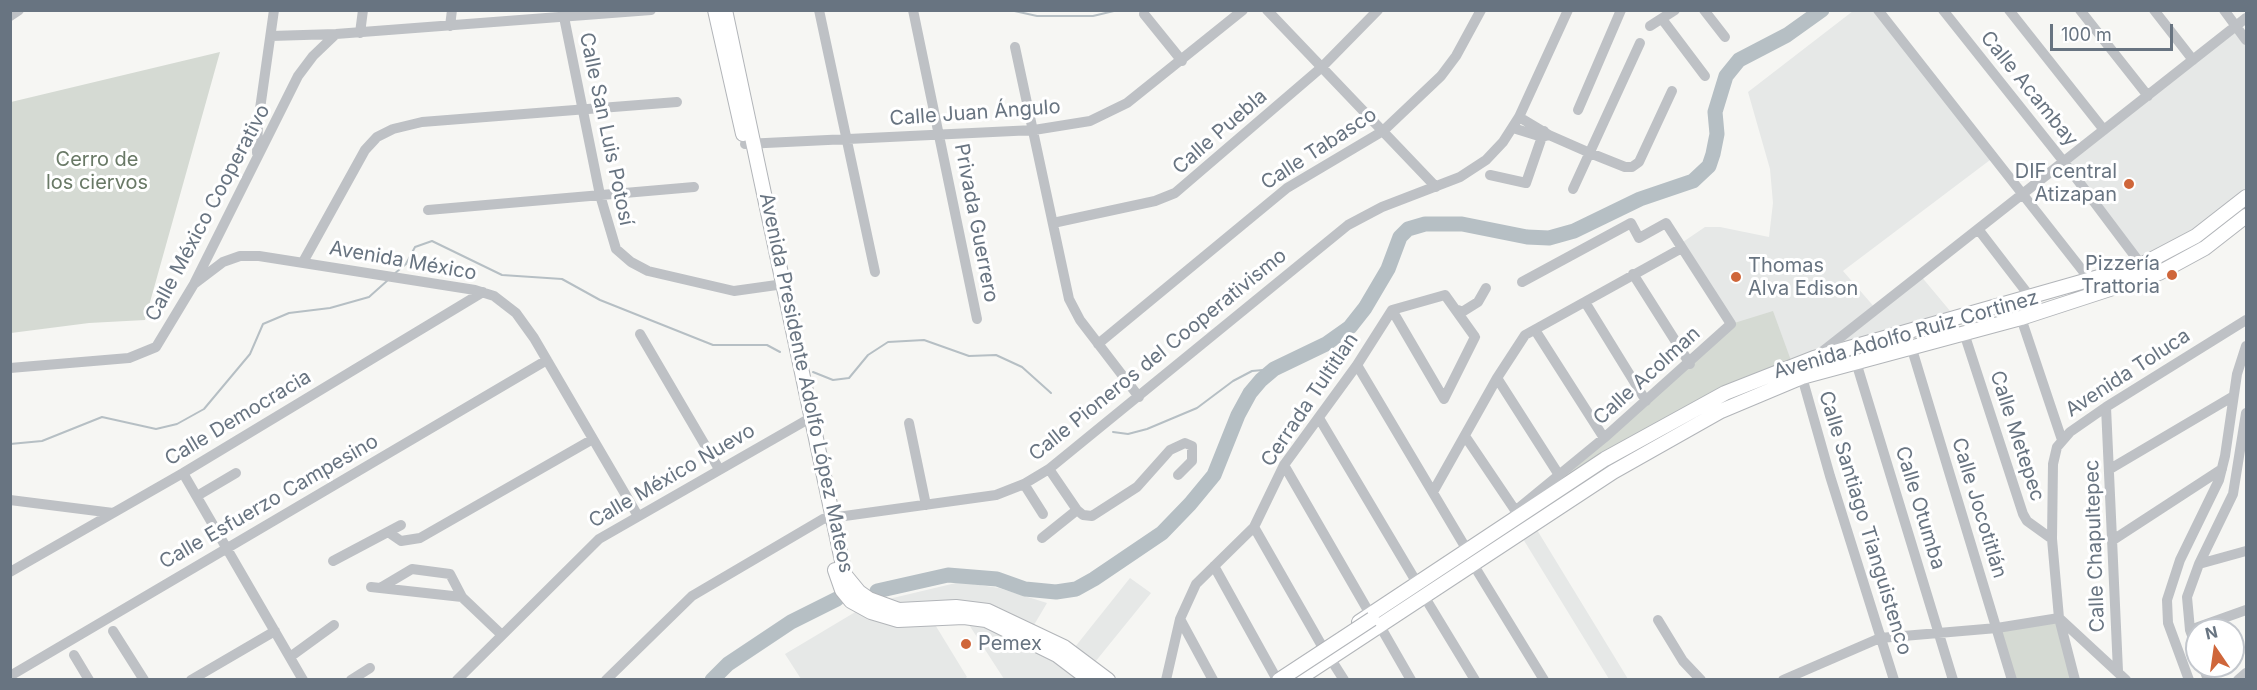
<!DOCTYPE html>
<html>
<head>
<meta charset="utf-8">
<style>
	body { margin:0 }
	#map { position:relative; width:2257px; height:690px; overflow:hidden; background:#f6f6f3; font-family:Inter,sans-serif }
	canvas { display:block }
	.frame { position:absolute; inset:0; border:12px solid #687481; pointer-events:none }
	.north { position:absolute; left:2185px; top:618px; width:60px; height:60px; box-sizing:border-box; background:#fff; border:2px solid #c3c7cd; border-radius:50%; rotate:347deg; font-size:16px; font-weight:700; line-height:24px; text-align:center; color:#687481 }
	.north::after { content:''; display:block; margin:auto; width:21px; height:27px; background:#cf663a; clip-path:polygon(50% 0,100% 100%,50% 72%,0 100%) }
	.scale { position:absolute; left:2050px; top:24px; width:123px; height:27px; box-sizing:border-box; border:3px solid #687481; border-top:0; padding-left:8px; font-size:18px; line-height:21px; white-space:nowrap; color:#687481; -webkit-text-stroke:4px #fff; paint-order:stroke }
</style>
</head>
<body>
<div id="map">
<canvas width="2257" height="690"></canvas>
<div class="frame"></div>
<div class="north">N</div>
<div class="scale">100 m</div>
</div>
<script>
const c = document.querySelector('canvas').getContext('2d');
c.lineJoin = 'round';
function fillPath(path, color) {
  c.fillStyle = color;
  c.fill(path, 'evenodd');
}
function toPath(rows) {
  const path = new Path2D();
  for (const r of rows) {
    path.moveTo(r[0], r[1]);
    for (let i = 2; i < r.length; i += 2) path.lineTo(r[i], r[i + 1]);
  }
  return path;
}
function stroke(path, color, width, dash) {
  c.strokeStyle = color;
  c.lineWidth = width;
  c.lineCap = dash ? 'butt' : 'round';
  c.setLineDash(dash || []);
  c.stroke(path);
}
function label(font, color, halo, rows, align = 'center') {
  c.font = font + ' Inter,sans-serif';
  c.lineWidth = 6;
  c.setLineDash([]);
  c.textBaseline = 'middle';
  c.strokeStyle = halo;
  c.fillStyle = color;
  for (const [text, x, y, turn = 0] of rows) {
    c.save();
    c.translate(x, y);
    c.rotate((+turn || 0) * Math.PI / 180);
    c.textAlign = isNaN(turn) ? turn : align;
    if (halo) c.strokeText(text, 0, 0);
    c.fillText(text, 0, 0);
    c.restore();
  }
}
fillPath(toPath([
	[1853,11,1878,11,1994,157,1843,271,1876,309,1920,275,1956,318,1793,366,1731,324,1680,244,1705,227,1720,227,1769,237,1773,203,1770,169,1748,92],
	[2236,26,2246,40,2246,197,2141,265,2064,162],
	[1534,525,1628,679,1609,679,1520,534],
	[1130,578,1151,593,1091,667,1071,652],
	[960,582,999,588,1047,603,1031,630,876,602],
	[862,608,931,618,967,677,963,680,801,679,785,654],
	[964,617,974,617,1090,679,1004,679]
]), '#e6e8e7');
fillPath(toPath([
	[220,52,145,320,89,323,11,333,11,102],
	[1773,311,1793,366,1725,393,1519,517,1731,324],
	[2059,618,2075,679,2012,679,1997,628]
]), '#d5dad3');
stroke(toPath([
	[1010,10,1037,16,1093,16,1118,10],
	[394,274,406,264,415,247,432,241,502,275,562,279,600,300,713,345,767,345,780,352],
	[813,372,833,380,849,378,868,355,888,342,924,340,969,356,996,355,1022,367,1051,393],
	[1113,432,1128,434,1147,429,1197,408,1233,381,1252,371,1274,369],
	[10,444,42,441,102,417,156,429,177,424,204,409,250,354,263,324,289,313,330,308,369,297,388,280]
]), '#b6bfc4', 2);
stroke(toPath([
	[877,591,948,575,997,579,1025,589,1056,592,1076,589,1094,579,1162,533,1190,504,1214,475,1238,415,1250,393,1261,380,1274,369,1326,344,1350,327,1365,308,1388,269,1400,237,1408,229,1425,224,1462,224,1527,237,1549,238,1574,231,1640,199,1693,181,1709,166,1713,154,1717,134,1715,112,1726,76,1739,60,1787,35,1822,10],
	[712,680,728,664,791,622,837,599]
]), '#b6bfc4', 15);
const major = toPath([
	[715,10,743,134],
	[725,10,845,575,859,592,869,599,899,610,956,607,988,611,1064,647,1108,680],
	[835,570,842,590,851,601,871,612,898,620,964,617,986,620,1057,655,1090,680],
	[1359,622,1605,459,1725,393,1814,358,2141,265,2196,236,2246,197],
	[1297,680,1613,472,1721,411,1802,377,2021,318,2159,273,2205,248,2246,216]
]);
stroke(major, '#b2b5b9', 16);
stroke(toPath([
	[819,10,875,272],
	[913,10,977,319],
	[1267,10,1436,187],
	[1704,10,1725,37],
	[1878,10,2090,280],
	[1943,10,2064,162,2146,271],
	[2009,10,2104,130],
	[2080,10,2148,96],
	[2154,10,2193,60],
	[2224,10,2246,40],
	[1144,14,1182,61],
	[10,16,19,10],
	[564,17,600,195,616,249,631,262,648,271,734,291,784,284],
	[1662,19,1705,76],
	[450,26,452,10],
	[1650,26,1675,10],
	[360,33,363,10],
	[271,36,336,34,651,10],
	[1015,47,1069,299,1080,320,1139,397],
	[1578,110,1621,10],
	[1519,117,1549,135,1590,153,1625,167,1632,167,1639,162,1672,91],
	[1513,128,1542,137,1549,135],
	[745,144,1034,130,1090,121,1127,103,1243,10],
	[257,153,258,123,274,10],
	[1490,175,1526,183,1544,131],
	[1573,189,1640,43],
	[428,210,694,187],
	[1053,223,1155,201,1175,193,1322,67,1378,10],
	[1978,229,2041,311],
	[303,262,365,150,377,137,393,129,422,122,677,102],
	[1633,274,1690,364],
	[194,284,223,262,240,256,259,256,475,290,494,296,516,313,534,338,638,516],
	[1585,302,1646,401],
	[1392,310,1444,399],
	[1458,310,1462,312,1478,302,1486,288],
	[2021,318,2062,440],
	[1535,330,1604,438],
	[1964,333,2023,514,2027,521,2052,539],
	[640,334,719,469],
	[1098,344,1287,188,1383,131,1441,76,1456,56,1481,10],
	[1911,346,2012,680],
	[1849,348,1856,362,1953,680],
	[1818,355,2246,18],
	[1357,365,1467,550],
	[10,368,129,358,156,347,194,284,298,76,313,56,336,34],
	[1802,377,1830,476,1894,680],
	[1497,378,1559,475],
	[2106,407,2118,671],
	[1319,418,1417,583],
	[909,423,926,505],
	[1465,436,1519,516],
	[1284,465,1370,614],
	[1049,469,1077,510,1083,515,1092,516,1137,487,1170,450,1185,443,1192,446,1192,461,1178,475],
	[2110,469,2232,397],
	[183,473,303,680],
	[1024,484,1043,514],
	[1433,492,1497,378,1525,335,1682,248],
	[197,496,236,473],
	[10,500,113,513],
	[1515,511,1604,438,1731,324,1666,223,1639,238,1631,223,1522,282],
	[1254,527,1322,646],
	[388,532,401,541,420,538,593,439],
	[1042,538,1077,510],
	[2113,540,2222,469],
	[333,561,401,525],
	[1473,564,1544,680],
	[2199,564,2246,551],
	[1214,566,1275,676],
	[10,572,183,473,483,292],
	[371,587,462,597],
	[380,588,412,569,450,574,462,597,502,635],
	[1424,596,1475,680],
	[2059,618,2126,680],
	[1180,619,1213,680],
	[1658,620,1683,661,1701,680],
	[1380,626,1411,680],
	[2190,630,2246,610],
	[113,631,144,680],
	[2197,649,2190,630,2187,597,2199,564,2233,494,2246,413],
	[74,655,89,680],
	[290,657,334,625],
	[1330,658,1344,680],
	[2203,666,2208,680],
	[10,676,547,360],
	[191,680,275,631],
	[351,680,370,668],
	[457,680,599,539,812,417],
	[606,680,692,596,823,519,996,495,1024,484,1049,469,1348,225,1382,207,1460,177,1486,160,1503,142,1519,117,1568,10],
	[1166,680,1180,619,1196,584,1254,527,1284,465,1357,365,1392,310,1445,295,1475,337,1444,399],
	[1783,680,1880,638,1997,628,2059,618],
	[2075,680,2059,618,2052,539,2053,464,2057,447,2070,432,2106,407,2246,320],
	[2189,680,2168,623,2167,600,2180,560,2219,480,2225,456,2237,374,2246,346],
	[2238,680,2246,673]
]), '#bec1c5', 10);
stroke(major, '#fff', 14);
const majorBridge = toPath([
	[1279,680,1372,619]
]);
stroke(majorBridge, '#b2b5b9', 16, []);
stroke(majorBridge, '#fff', 14);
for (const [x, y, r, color] of [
	[2129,184,6,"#cf663a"],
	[2172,275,6,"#cf663a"],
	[1736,277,6,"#cf663a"],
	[966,644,6,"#cf663a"]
]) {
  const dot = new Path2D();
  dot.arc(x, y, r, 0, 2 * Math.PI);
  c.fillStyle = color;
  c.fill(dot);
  stroke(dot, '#fff', 2);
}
label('20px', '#687481', '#fff', [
	["Calle Acambay",2029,89,51],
	["Calle Juan Ángulo",975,113,-4],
	["Calle San Luis Potosí",606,129,78],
	["Calle Puebla",1220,132,-41],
	["Calle Tabasco",1319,149,-33],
	["Calle México Cooperativo",208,213,-62],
	["Privada Guerrero",976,223,79],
	["Avenida México",403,261,10],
	["Avenida Adolfo Ruiz Cortinez",1906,335,-16],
	["Calle Pioneros del Cooperativismo",1158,355,-39],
	["Avenida Toluca",2128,373,-33],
	["Calle Acolman",1647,376,-42],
	["Avenida Presidente Adolfo López Mateos",806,383,78],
	["Cerrada Tultitlan",1310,400,-56],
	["Calle Democracia",238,418,-31],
	["Calle Metepec",2017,436,72],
	["Calle México Nuevo",672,476,-30],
	["Calle Esfuerzo Campesino",269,502,-30],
	["Calle Otumba",1920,508,73],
	["Calle Jocotitlán",1979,508,73],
	["Calle Santiago Tianguistenco",1865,523,73],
	["Calle Chapultepec",2095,546,-92]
]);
label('20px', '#697966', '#fff', [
	["Cerro de",97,160],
	["los ciervos",97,183]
]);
label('20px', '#687481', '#fff', [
	["DIF central",2117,172],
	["Atizapan",2117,195],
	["Pizzería",2160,264],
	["Trattoria",2160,287],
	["Thomas",1748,266,"left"],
	["Alva Edison",1748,289,"left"],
	["Pemex",978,644,"left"]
], 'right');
</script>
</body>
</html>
